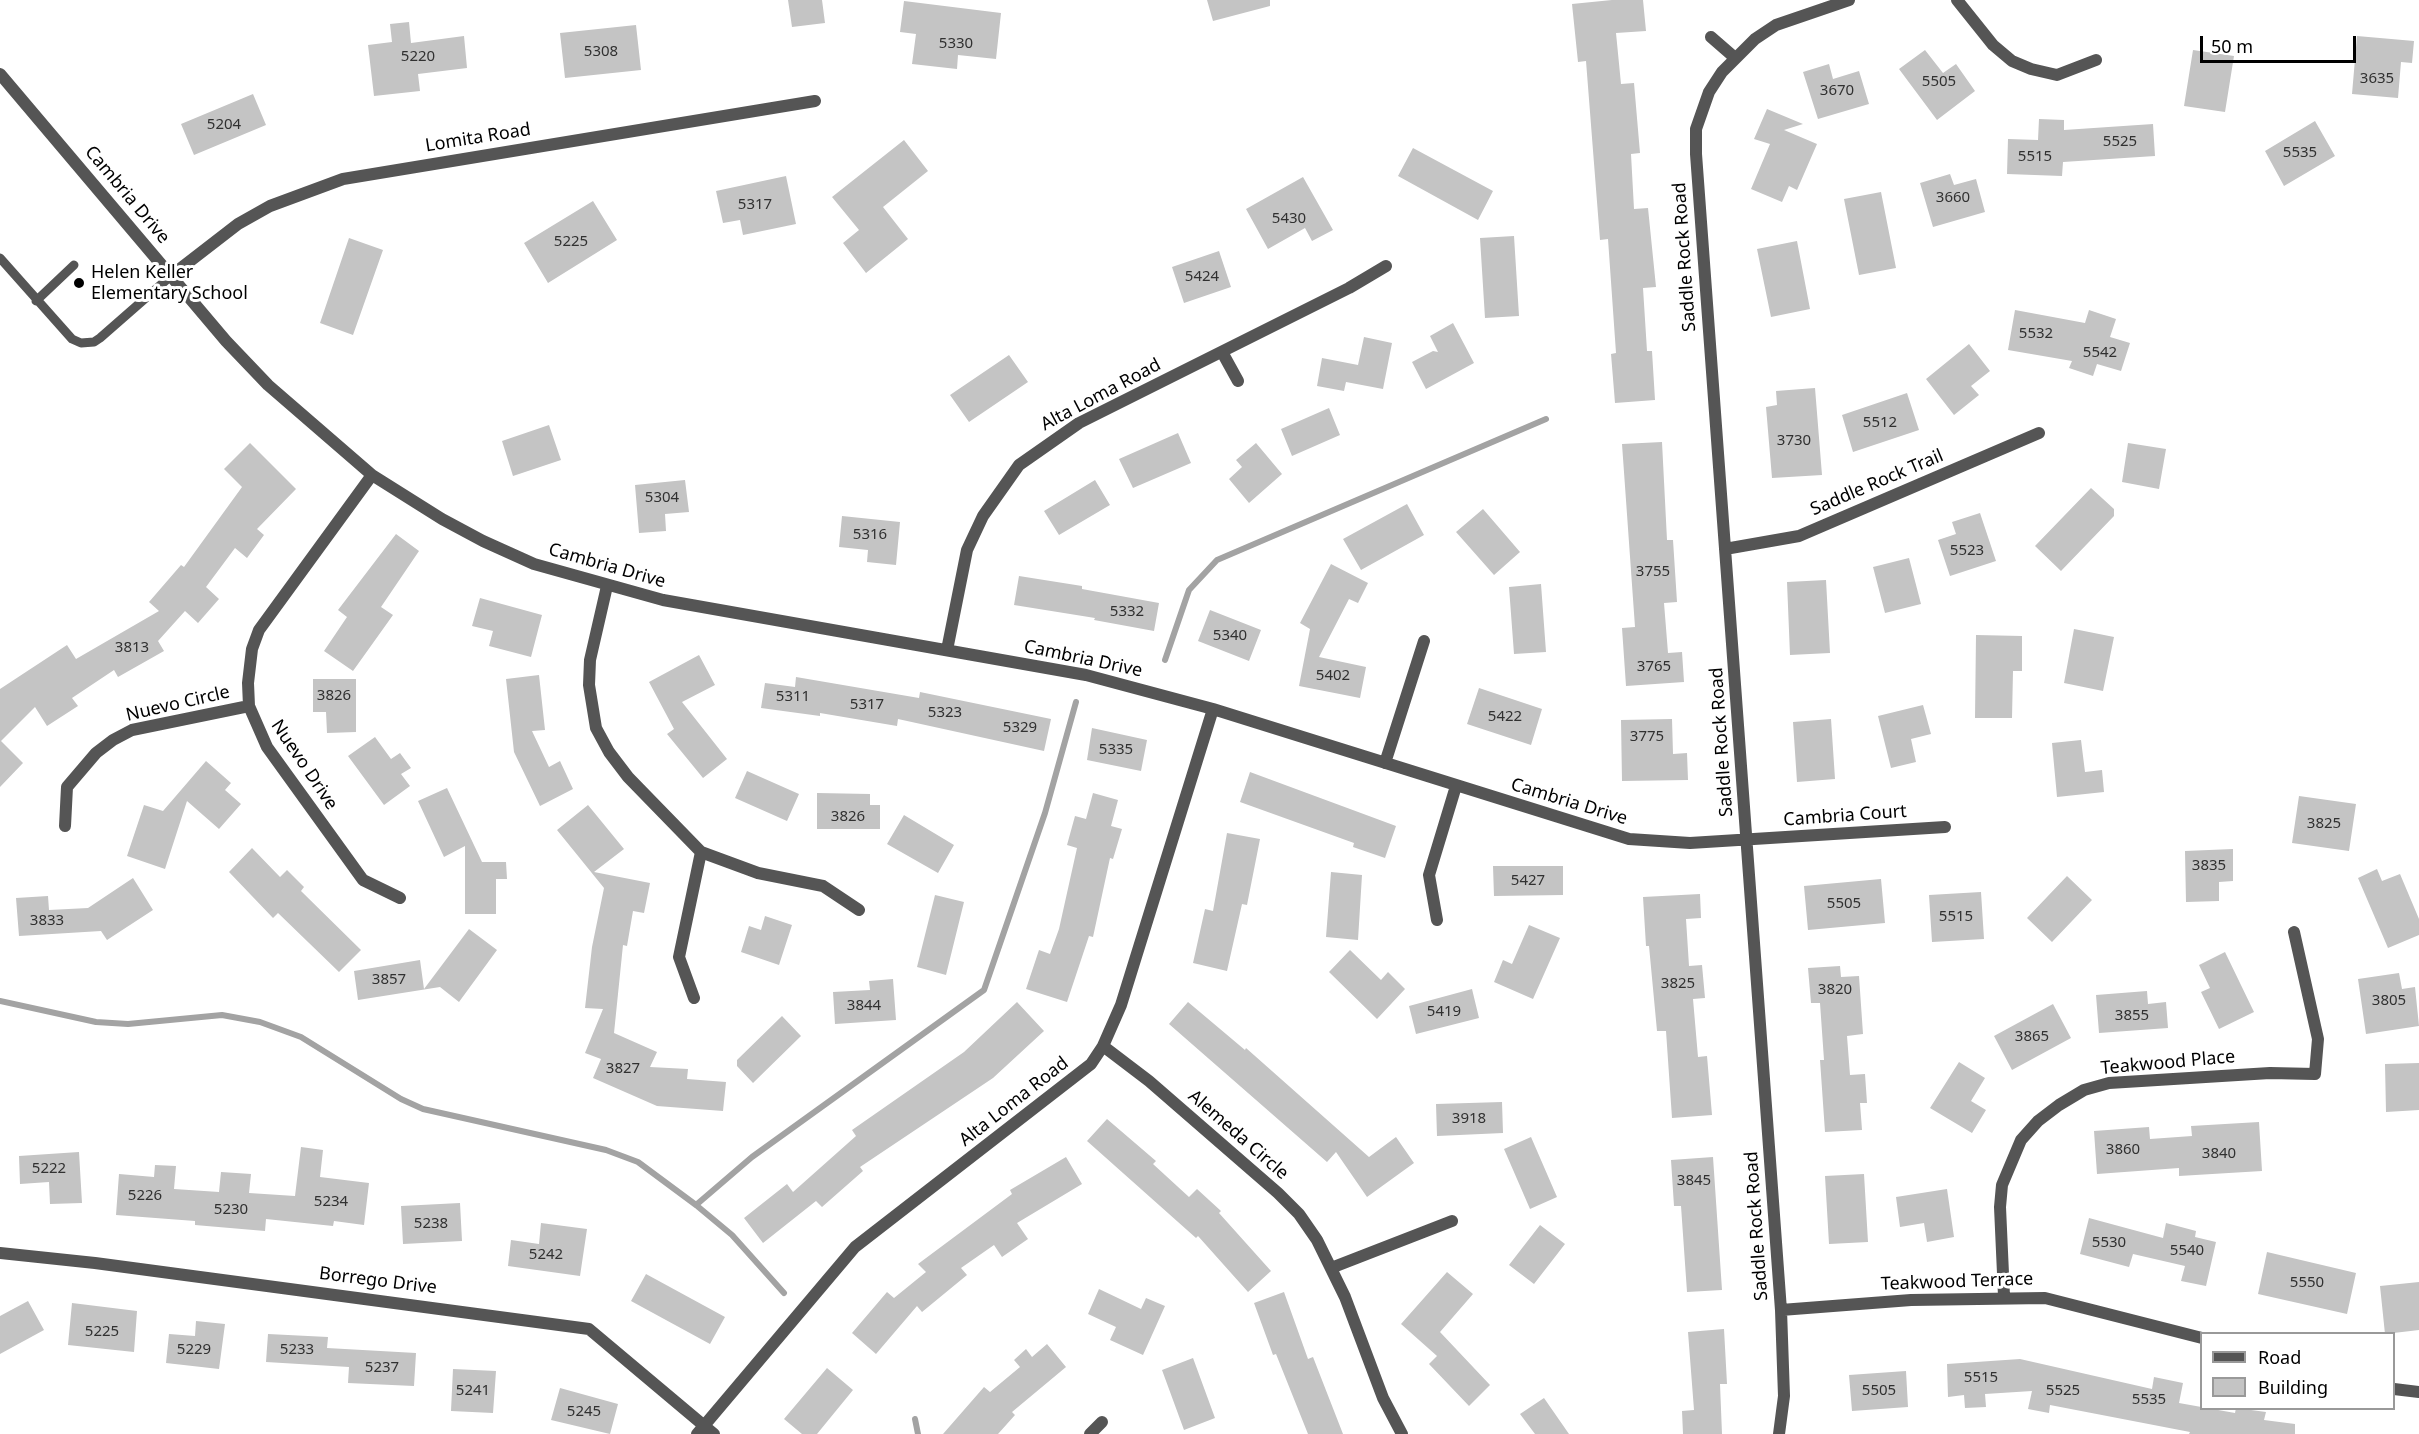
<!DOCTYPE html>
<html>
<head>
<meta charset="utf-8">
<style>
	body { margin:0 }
	#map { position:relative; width:2419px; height:1434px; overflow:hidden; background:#fff; font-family:"Noto Sans",sans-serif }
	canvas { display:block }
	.legend { position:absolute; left:2200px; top:1332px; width:195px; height:78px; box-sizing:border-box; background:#fff; border:2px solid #999; margin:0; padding:8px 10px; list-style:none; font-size:18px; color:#000 }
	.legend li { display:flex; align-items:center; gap:12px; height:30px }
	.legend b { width:30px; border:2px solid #999 }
	.scale { position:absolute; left:2200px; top:36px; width:156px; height:27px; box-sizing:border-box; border:3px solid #000; border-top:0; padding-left:8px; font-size:18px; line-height:21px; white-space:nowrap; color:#000; -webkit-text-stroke:4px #fff; paint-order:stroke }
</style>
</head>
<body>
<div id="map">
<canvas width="2419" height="1434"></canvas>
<ul class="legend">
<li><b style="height:8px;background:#555"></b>Road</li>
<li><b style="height:16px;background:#c4c4c4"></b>Building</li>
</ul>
<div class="scale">50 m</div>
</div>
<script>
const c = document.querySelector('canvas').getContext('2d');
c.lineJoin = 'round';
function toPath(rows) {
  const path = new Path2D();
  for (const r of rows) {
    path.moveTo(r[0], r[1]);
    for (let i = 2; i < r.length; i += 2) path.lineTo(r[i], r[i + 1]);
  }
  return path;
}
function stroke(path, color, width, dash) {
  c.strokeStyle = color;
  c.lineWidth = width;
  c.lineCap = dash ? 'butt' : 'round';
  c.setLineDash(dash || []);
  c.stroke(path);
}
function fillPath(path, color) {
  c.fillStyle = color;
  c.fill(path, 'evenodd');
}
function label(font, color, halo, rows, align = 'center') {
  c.font = font + ' "Noto Sans",sans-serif';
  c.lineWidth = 6;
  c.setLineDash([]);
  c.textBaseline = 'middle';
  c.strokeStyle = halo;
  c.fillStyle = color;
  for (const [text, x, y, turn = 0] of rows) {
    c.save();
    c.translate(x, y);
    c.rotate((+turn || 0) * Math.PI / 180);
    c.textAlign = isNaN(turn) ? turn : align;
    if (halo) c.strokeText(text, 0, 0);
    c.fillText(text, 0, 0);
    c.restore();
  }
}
stroke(toPath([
	[1165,660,1189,590,1217,560,1546,419],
	[0,1001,96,1022,128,1024,222,1015,260,1022,301,1037,401,1099,423,1109,606,1150,638,1162,696,1205,732,1235,784,1293],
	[696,1205,752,1157,984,990,1045,813,1076,702],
	[915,1419,918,1434]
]), '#a3a3a3', 6);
fillPath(toPath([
	[788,0,822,0,825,23,792,27],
	[1207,0,1270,0,1270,6,1213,21],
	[1612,0,1643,0,1646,31,1616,33,1621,84,1634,83,1640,153,1631,154,1634,209,1648,208,1656,287,1643,288,1647,351,1652,351,1655,400,1615,403,1611,354,1616,353,1608,239,1600,240,1586,61,1578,62,1572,4],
	[904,1,1001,13,996,59,958,55,957,69,912,64,916,34,900,32],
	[409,22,411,43,464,36,467,68,418,74,420,91,374,96,368,45,392,42,390,24],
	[636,25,641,70,565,78,560,33],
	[2357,36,2414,41,2412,63,2401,62,2398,98,2352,94],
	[1925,50,1943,73,1956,64,1975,91,1937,120,1899,69],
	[2193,50,2234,56,2225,112,2184,106],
	[1829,64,1833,79,1859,71,1869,104,1818,119,1803,72],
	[253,94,266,125,194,155,181,124],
	[1767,109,1803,124,1784,130,1817,144,1797,190,1789,186,1782,202,1751,189,1770,144,1754,139],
	[2039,119,2064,120,2064,130,2153,124,2155,156,2063,162,2062,176,2007,174,2008,139,2038,140],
	[2315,121,2335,156,2284,186,2265,151],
	[904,140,928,171,883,207,908,239,866,273,843,243,859,230,832,197],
	[1413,148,1493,191,1478,220,1398,176],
	[1950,174,1954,185,1976,179,1985,212,1933,227,1920,183],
	[786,176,796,224,743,235,740,220,723,223,716,191],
	[1303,177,1333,230,1312,241,1305,228,1268,249,1246,209],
	[1881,192,1896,268,1859,275,1844,199],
	[593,201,617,240,548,283,524,243],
	[1514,236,1519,316,1485,318,1480,238],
	[349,238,383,250,353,335,320,323],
	[1797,241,1810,309,1771,317,1757,249],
	[1219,251,1231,287,1184,303,1172,267],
	[2015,310,2085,323,2089,310,2116,319,2110,337,2130,343,2121,371,2097,364,2093,376,2069,368,2072,361,2008,350],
	[1453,323,1474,363,1426,389,1412,362,1433,351,1438,352,1430,336],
	[1364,337,1392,343,1383,389,1346,382,1344,391,1317,386,1322,358,1358,365],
	[1969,344,1990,371,1971,386,1979,395,1954,415,1926,379],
	[1009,355,1028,382,969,422,950,395],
	[1815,388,1822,475,1772,478,1766,407,1777,405,1776,391],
	[1907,393,1919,430,1853,452,1842,415],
	[1329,408,1340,435,1292,456,1281,429],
	[549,425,561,460,513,476,502,441],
	[1178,433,1191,463,1133,488,1119,459],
	[1662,442,1667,540,1673,540,1677,602,1664,603,1668,653,1682,652,1684,682,1626,686,1622,628,1635,627,1622,444],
	[250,443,296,489,257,529,264,535,247,558,235,548,206,587,219,599,198,623,185,611,158,641,164,651,118,677,114,670,72,698,78,706,47,726,35,707,1,741,23,763,0,787,0,689,67,645,76,659,159,611,149,602,181,565,184,567,242,487,224,469],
	[1256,443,1282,474,1249,503,1229,479,1242,467,1236,460],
	[2128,443,2166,449,2159,489,2122,482],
	[685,480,689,512,665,514,666,531,639,533,635,485],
	[1095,480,1110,505,1059,535,1044,511],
	[2091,488,2114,509,2114,516,2061,571,2035,546],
	[1407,504,1424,535,1361,570,1343,539],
	[1483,509,1520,552,1494,575,1456,532],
	[1980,513,1996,561,1950,576,1938,540,1956,534,1952,522],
	[842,516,900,522,896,565,867,562,868,550,839,547],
	[396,534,419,551,381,607,393,615,353,671,324,651,347,617,338,610],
	[1909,558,1921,604,1885,613,1873,567],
	[1331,564,1368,583,1358,603,1349,599,1319,657,1366,667,1360,698,1299,686,1310,629,1300,623],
	[1019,576,1082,586,1082,589,1159,603,1154,631,1094,620,1095,618,1014,605],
	[1826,580,1830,653,1790,655,1787,582],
	[1541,584,1546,652,1514,654,1509,587],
	[480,598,542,615,531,657,489,646,493,631,472,626],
	[1210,610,1261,630,1249,661,1198,641],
	[2074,629,2114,637,2103,691,2064,683],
	[1976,635,2022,636,2022,671,2013,671,2012,718,1975,718],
	[699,655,715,685,682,702,727,759,703,778,667,734,674,729,649,682],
	[539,675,545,730,532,731,549,767,560,761,573,789,540,806,514,752,506,679],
	[796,677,919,698,920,692,1051,719,1044,751,898,719,897,726,820,713,820,716,761,708,765,683,795,687],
	[313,679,356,679,356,732,327,733,326,712,313,712],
	[1479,688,1542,709,1531,745,1467,724],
	[1923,705,1931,734,1911,739,1916,762,1891,768,1878,716],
	[1672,719,1673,754,1687,753,1688,780,1622,781,1621,720],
	[1831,719,1835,779,1797,782,1793,722],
	[1092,728,1147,740,1141,771,1087,760],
	[375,737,391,759,400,753,411,768,401,774,410,786,384,805,348,756],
	[2081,740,2085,772,2102,770,2104,792,2057,797,2052,743],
	[206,761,231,783,225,790,241,804,219,829,187,801,165,869,127,856,144,805,163,811],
	[747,771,799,794,787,821,735,798],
	[1250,772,1396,826,1385,858,1353,847,1354,843,1240,802],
	[447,788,482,862,506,862,507,879,496,879,496,914,465,914,465,846,444,857,418,801],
	[817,793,870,794,870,805,880,805,880,829,817,829],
	[1093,793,1118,800,1111,826,1122,829,1113,859,1110,858,1093,937,1089,936,1067,1002,1026,989,1039,950,1050,954,1059,929,1077,848,1067,845,1075,816,1086,819],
	[2299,796,2356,804,2349,851,2292,843],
	[588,805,624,849,594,872,650,883,644,913,633,911,627,946,623,945,614,1033,657,1052,650,1067,688,1069,687,1079,726,1082,723,1111,657,1106,593,1078,601,1059,585,1053,603,1009,585,1008,592,947,604,888,557,830],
	[904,815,954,845,938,873,887,844],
	[1227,833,1260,839,1247,905,1242,904,1227,971,1193,963,1205,909,1213,911],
	[252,848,280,877,287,870,304,887,301,891,361,950,339,972,278,913,273,918,229,872],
	[2233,849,2233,881,2219,882,2219,901,2186,902,2185,851],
	[1493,866,1563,866,1563,895,1494,896],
	[2377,869,2382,881,2400,874,2419,919,2419,935,2388,948,2358,878],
	[1331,872,1362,875,1358,940,1326,937],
	[2067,876,2092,900,2052,942,2027,918],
	[133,878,153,910,107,940,101,931,19,936,16,898,48,896,49,910,88,908],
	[1881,879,1885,923,1808,930,1804,886],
	[1981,892,1984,939,1932,942,1929,895],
	[1700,894,1701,918,1686,919,1689,966,1702,965,1705,998,1693,999,1698,1057,1707,1056,1712,1115,1672,1118,1666,1031,1657,1031,1649,946,1646,946,1643,897],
	[935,895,964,902,946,975,917,967],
	[765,916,792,925,779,965,741,952,749,926,761,930],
	[1529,925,1560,938,1533,999,1494,982,1503,960,1512,964],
	[469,929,497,950,459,1002,440,987,358,1000,354,971,420,960,424,989],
	[1350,950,1381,980,1388,972,1405,989,1377,1019,1329,972],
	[2225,952,2254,1012,2219,1029,2201,992,2210,988,2199,965],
	[1840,966,1841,977,1859,976,1863,1034,1847,1036,1850,1075,1865,1074,1867,1103,1860,1103,1862,1130,1825,1132,1820,1060,1824,1060,1820,1003,1811,1003,1808,968],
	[2399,973,2402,989,2415,987,2419,1026,2366,1034,2358,979],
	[893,979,896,1020,835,1024,833,992,870,990,869,981],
	[1472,989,1479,1018,1416,1034,1409,1006],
	[2147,991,2148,1004,2166,1002,2168,1028,2099,1033,2096,995],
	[1017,1002,1044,1031,993,1078,860,1167,863,1171,822,1207,816,1201,763,1243,744,1218,787,1184,793,1192,856,1136,852,1130,964,1052],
	[1188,1002,1245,1050,1246,1048,1369,1157,1396,1137,1414,1163,1367,1197,1336,1152,1327,1162,1169,1024],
	[2053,1004,2071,1038,2012,1070,1994,1036],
	[782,1016,801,1036,753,1083,737,1066,737,1060],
	[1959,1062,1985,1078,1971,1101,1986,1110,1972,1133,1930,1108],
	[2419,1063,2419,1110,2386,1112,2385,1064],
	[1502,1102,1503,1133,1437,1136,1436,1104],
	[1107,1119,1156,1161,1153,1164,1189,1197,1197,1189,1221,1211,1219,1213,1271,1271,1248,1292,1198,1236,1196,1238,1087,1141],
	[2259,1122,2262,1171,2179,1176,2179,1168,2097,1174,2094,1131,2149,1127,2150,1139,2192,1136,2191,1126],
	[1531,1137,1557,1197,1530,1209,1504,1149],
	[301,1147,323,1150,320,1177,369,1183,364,1225,334,1221,333,1226,266,1219,265,1231,195,1225,195,1221,116,1215,119,1174,154,1177,155,1165,176,1166,174,1189,219,1192,221,1172,251,1174,249,1193,295,1196],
	[79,1152,82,1203,50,1204,49,1182,20,1184,19,1156],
	[1066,1157,1082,1184,1017,1223,1028,1239,1002,1257,994,1245,961,1268,967,1275,922,1312,917,1306,876,1354,852,1333,887,1292,894,1298,926,1272,918,1264,1012,1194,1010,1190],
	[1713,1157,1722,1290,1687,1292,1681,1206,1674,1206,1671,1160],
	[1864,1174,1868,1242,1829,1244,1825,1176],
	[1947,1189,1954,1237,1927,1242,1924,1223,1900,1227,1896,1197],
	[460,1203,462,1241,403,1244,401,1206],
	[2089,1218,2163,1238,2166,1223,2196,1231,2195,1237,2216,1242,2206,1286,2181,1281,2185,1266,2133,1254,2129,1267,2080,1254],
	[541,1223,587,1229,580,1276,508,1266,511,1240,539,1244],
	[1540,1225,1565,1244,1534,1284,1509,1265],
	[2267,1252,2356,1273,2347,1314,2258,1294],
	[1447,1272,1473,1294,1440,1332,1490,1385,1469,1406,1429,1364,1437,1356,1401,1324],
	[646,1274,725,1317,710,1344,631,1301],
	[2419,1282,2419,1330,2385,1334,2380,1286],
	[1099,1289,1141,1309,1146,1298,1165,1306,1143,1355,1110,1340,1116,1327,1088,1314],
	[1284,1292,1308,1359,1313,1357,1343,1434,1308,1434,1276,1354,1273,1355,1254,1303],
	[28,1301,44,1330,0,1354,0,1316],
	[72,1303,137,1311,134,1352,68,1345],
	[196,1321,225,1324,219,1369,166,1363,169,1334,195,1336],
	[1724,1329,1727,1384,1720,1384,1722,1434,1683,1434,1682,1411,1694,1410,1688,1332],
	[268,1334,328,1337,327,1348,416,1353,414,1386,348,1383,349,1367,266,1362],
	[1047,1344,1066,1367,1012,1412,1015,1415,998,1434,943,1434,984,1387,990,1392,1020,1367,1014,1360,1026,1349,1032,1357],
	[1193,1358,1215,1418,1184,1430,1162,1370],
	[2020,1359,2152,1389,2154,1377,2183,1383,2179,1403,2235,1413,2236,1408,2266,1412,2264,1420,2295,1424,2295,1434,2189,1434,2190,1432,2050,1405,2049,1413,2028,1409,2032,1391,1985,1394,1986,1407,1965,1408,1964,1395,1948,1397,1947,1364],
	[827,1368,853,1390,817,1434,802,1434,784,1419],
	[453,1369,496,1371,493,1413,451,1411],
	[1906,1371,1908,1407,1852,1411,1849,1375],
	[560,1388,618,1404,610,1434,551,1420],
	[1544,1398,1569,1434,1535,1434,1520,1414]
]), '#c4c4c4');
stroke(toPath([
	[0,258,72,339,81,343,94,342,100,338,172,275],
	[36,301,74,265]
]), '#555', 9);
stroke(toPath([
	[1957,0,1993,45,2012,61,2031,69,2057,75,2096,60],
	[1711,37,1734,57],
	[0,74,226,341,268,385,372,475,442,519,483,541,534,564,663,600,1086,675,1213,709,1629,839,1690,843,1945,827],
	[172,275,238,224,270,206,343,179,815,101],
	[1222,352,1238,381],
	[372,475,259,630,252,649,248,683,249,706,267,747,363,880,400,898],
	[1725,549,1799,536,2039,433],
	[607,586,590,660,589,685,596,728,609,752,628,777,701,852,758,873,823,886,859,910],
	[947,650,967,550,983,516,1019,465,1079,423,1349,288,1386,266],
	[1385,763,1424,641],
	[65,826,67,787,96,753,113,740,132,730,249,706],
	[1437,920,1429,875,1456,786],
	[694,998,679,957,701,852],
	[1103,1046,1149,1081,1278,1193,1299,1214,1317,1240,1345,1297,1383,1398,1402,1434],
	[0,1253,95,1263,589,1329,714,1434],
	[1331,1268,1452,1221],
	[2004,1296,2000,1207,2002,1185,2021,1140,2038,1121,2059,1105,2084,1090,2109,1083,2270,1073,2315,1074,2318,1039,2294,932],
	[1781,1310,1911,1300,2045,1298,2202,1338],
	[2394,1389,2419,1392],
	[697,1434,855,1247,1091,1064,1103,1046,1121,1005,1213,709],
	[1090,1434,1102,1422],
	[1779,1434,1784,1396,1781,1310,1696,154,1696,129,1709,92,1722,72,1755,39,1776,25,1849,0]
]), '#555', 12);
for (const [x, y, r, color] of [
	[79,283,6,"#000"]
]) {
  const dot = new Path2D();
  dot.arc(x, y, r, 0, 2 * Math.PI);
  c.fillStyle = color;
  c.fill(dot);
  stroke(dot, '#fff', 2);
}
label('15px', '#313131', null, [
	["5330",956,44],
	["5308",601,52],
	["5220",418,57],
	["3635",2377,79],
	["5505",1939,82],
	["3670",1837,91],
	["5204",224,125],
	["5525",2120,142],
	["5535",2300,153],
	["5515",2035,157],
	["3660",1953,198],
	["5317",755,205],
	["5430",1289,219],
	["5225",571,242],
	["5424",1202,277],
	["5532",2036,334],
	["5542",2100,353],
	["5512",1880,423],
	["3730",1794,441],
	["5304",662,498],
	["5316",870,535],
	["5523",1967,551],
	["3755",1653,572],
	["5332",1127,612],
	["5340",1230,636],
	["3813",132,648],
	["3765",1654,667],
	["5402",1333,676],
	["3826",334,696],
	["5311",793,697],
	["5317",867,705],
	["5323",945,713],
	["5422",1505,717],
	["5329",1020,728],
	["3775",1647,737],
	["5335",1116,750],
	["3826",848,817],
	["3825",2324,824],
	["3835",2209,866],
	["5427",1528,881],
	["5505",1844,904],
	["5515",1956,917],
	["3833",47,921],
	["3857",389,980],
	["3825",1678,984],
	["3820",1835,990],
	["3805",2389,1001],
	["3844",864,1006],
	["5419",1444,1012],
	["3855",2132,1016],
	["3865",2032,1037],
	["3827",623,1069],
	["3918",1469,1119],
	["3860",2123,1150],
	["3840",2219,1154],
	["5222",49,1169],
	["3845",1694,1181],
	["5226",145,1196],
	["5234",331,1202],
	["5230",231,1210],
	["5238",431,1224],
	["5530",2109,1243],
	["5540",2187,1251],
	["5242",546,1255],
	["5550",2307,1283],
	["5225",102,1332],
	["5229",194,1350],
	["5233",297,1350],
	["5237",382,1368],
	["5515",1981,1378],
	["5241",473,1391],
	["5505",1879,1391],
	["5525",2063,1391],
	["5535",2149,1400],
	["5245",584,1412]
]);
label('18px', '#000', '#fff', [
	["Lomita Road",478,138,-9],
	["Cambria Drive",127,195,50],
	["Saddle Rock Road",1685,257,-94],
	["Alta Loma Road",1101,395,-28],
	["Saddle Rock Trail",1877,483,-23],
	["Cambria Drive",607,566,16],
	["Cambria Drive",1083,659,12],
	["Nuevo Circle",178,704,-13],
	["Saddle Rock Road",1722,742,-94],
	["Nuevo Drive",304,765,56],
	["Cambria Drive",1569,802,17],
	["Cambria Court",1845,816,-4],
	["Teakwood Place",2168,1063,-5],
	["Alta Loma Road",1014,1102,-38],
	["Alemeda Circle",1238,1135,41],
	["Saddle Rock Road",1757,1226,-94],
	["Borrego Drive",378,1281,7],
	["Teakwood Terrace",1957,1282,-2]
]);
label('18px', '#000', '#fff', [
	["Helen Keller",91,273],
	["Elementary School",91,294]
], 'left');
</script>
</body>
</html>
